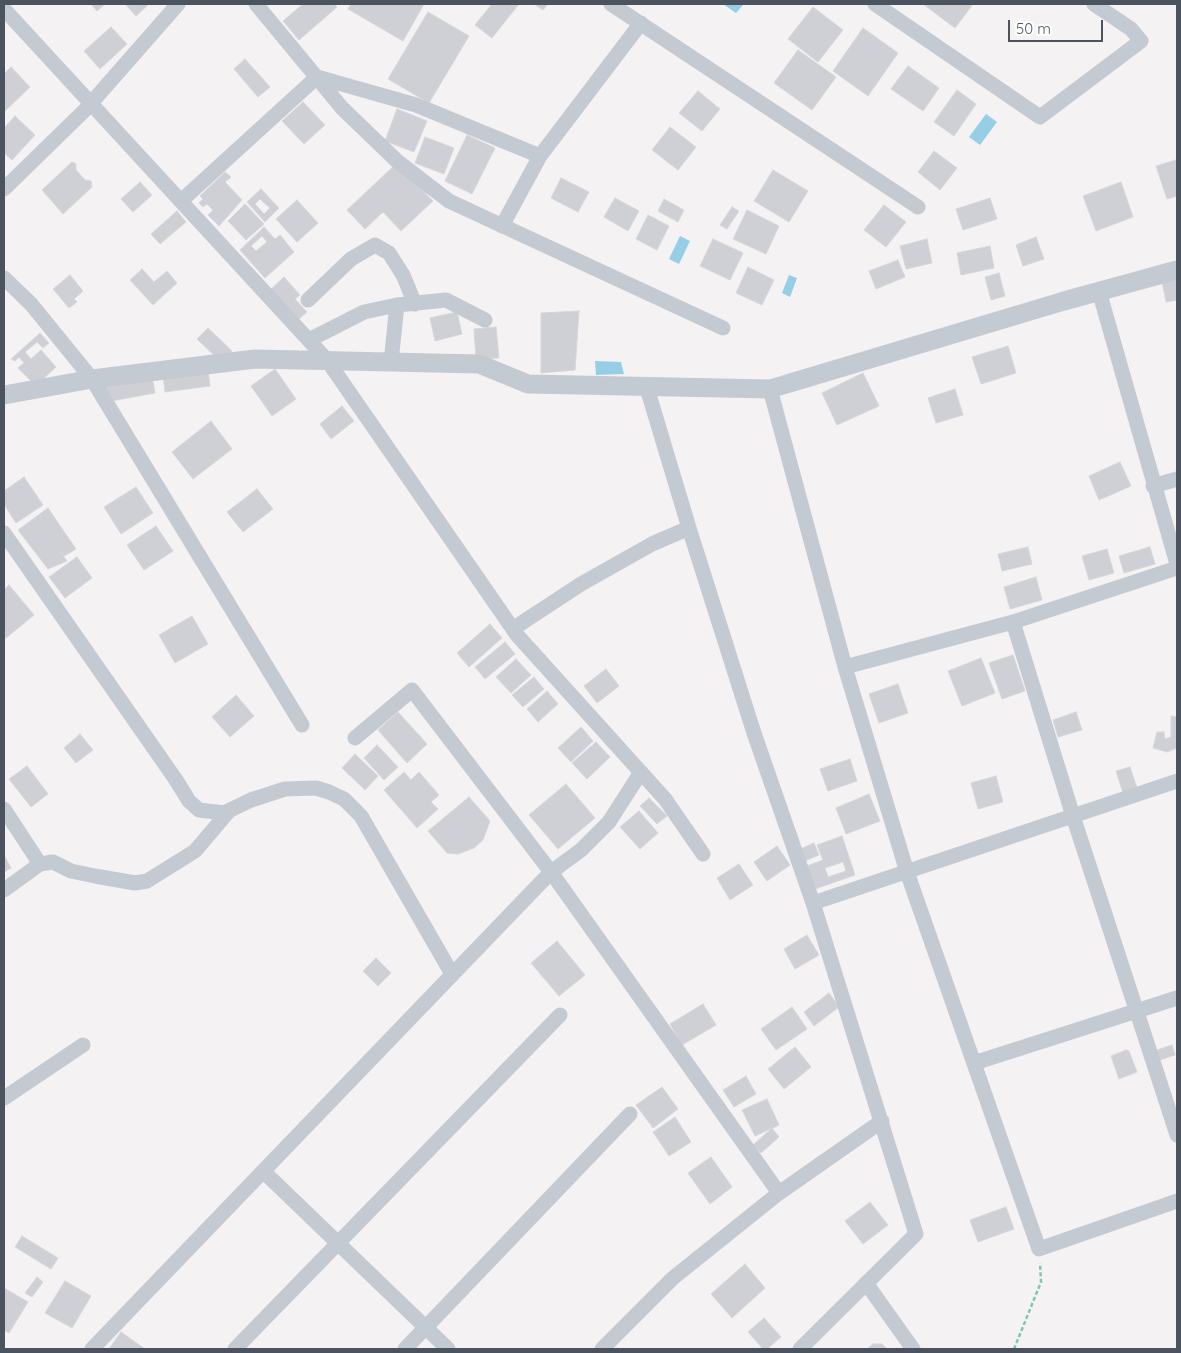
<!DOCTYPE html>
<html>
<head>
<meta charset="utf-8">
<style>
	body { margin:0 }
	#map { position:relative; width:1181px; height:1353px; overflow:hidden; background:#f4f2f2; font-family:Quicksand,sans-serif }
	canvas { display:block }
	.frame { position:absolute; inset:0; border:5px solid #4b535e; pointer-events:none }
	.scale { position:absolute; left:1008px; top:20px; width:95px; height:22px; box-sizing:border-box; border:2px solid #4b535e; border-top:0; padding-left:6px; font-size:15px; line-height:18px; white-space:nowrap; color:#4b535e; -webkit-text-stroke:4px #fff; paint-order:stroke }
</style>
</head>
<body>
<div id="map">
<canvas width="1181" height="1353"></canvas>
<div class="frame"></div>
<div class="scale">50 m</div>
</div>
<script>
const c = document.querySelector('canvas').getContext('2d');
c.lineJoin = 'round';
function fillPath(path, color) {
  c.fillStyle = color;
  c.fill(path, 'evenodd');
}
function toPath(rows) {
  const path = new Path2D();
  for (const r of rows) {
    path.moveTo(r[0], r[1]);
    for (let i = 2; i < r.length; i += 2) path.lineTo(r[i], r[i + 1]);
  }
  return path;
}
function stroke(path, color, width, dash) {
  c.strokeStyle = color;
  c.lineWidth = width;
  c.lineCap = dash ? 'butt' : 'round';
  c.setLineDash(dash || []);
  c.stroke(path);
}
fillPath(toPath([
	[723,4,744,4,736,13],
	[986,114,997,122,980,145,969,137],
	[680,236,690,241,679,264,669,259],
	[789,275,797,278,790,297,782,293],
	[595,361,621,362,624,374,596,375]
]), '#95cee6');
const building = toPath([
	[91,4,105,4,97,11,91,4],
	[125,4,149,4,136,16,125,4],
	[303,4,334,4,337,7,299,40,283,21,303,4],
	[351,4,424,4,403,41,348,9,351,4],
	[492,4,519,4,492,38,475,25,492,4],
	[534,4,548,4,543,10,534,4],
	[923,4,973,4,955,28,923,4],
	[813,7,843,30,818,62,788,39,813,7],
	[428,12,469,36,429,103,388,79,428,12],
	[111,27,127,44,100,69,84,51,111,27],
	[863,28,898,53,868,96,833,71,863,28],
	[798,50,836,77,812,110,774,83,798,50],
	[245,59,270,87,258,97,234,69,245,59],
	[908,66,939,88,923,111,891,89,908,66],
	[11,67,30,87,4,112,4,74,11,67],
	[957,90,976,104,954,136,934,122,957,90],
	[698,91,720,109,702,131,679,113,698,91],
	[303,102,325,125,304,144,282,121,303,102],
	[397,109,427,121,414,152,385,141,397,109],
	[15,116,35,135,12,160,4,153,4,128,15,116],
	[670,127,696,147,678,170,652,150,670,127],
	[467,135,495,148,472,194,445,181,467,135],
	[425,137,454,148,444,174,415,163,425,137],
	[934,151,957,168,940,190,918,172,934,151],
	[1176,160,1177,196,1167,199,1156,166,1176,160],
	[72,162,76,164,76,170,85,180,91,181,92,187,63,214,42,190,72,162],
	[397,163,433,201,401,231,383,212,365,229,347,210,397,163],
	[773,170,808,191,789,222,754,201,773,170],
	[225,172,231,177,225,182,242,200,219,226,208,215,213,210,207,204,203,207,199,203,203,199,200,196,225,172],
	[561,178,589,192,578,212,551,198,561,178],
	[140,182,152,195,133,212,121,199,140,182],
	[1121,182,1133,217,1096,231,1083,196,1121,182],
	[261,189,279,208,265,222,247,202,261,189],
	[260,199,270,208,264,214,255,204,260,199],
	[615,198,639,211,628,231,604,217,615,198],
	[990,198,997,219,963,230,956,209,990,198],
	[664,199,684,210,678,222,658,211,664,199],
	[297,200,318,223,297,242,276,219,297,200],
	[245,204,264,224,246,240,228,221,245,204],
	[884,205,906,222,886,247,864,230,884,205],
	[732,207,739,211,727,229,720,225,732,207],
	[747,210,779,226,766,254,733,239,747,210],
	[177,211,186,222,160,244,151,234,177,211],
	[648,215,669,226,657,250,636,239,648,215],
	[264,227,275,239,280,235,294,252,265,278,240,250,264,227],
	[262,236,267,242,256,251,251,246,262,236],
	[1036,237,1044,259,1023,266,1016,245,1036,237],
	[713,239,743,253,730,280,700,266,713,239],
	[927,239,932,263,906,269,900,246,927,239],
	[990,246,994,268,961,275,957,253,990,246],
	[898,260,905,277,876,289,869,271,898,260],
	[748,267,774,280,762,305,736,293,748,267],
	[142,269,154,282,167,271,177,283,153,305,130,280,142,269],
	[999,273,1005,296,991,300,985,277,999,273],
	[70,275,83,291,74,299,77,302,69,308,53,289,70,275],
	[284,277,300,295,295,299,307,312,299,319,268,292,284,277],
	[1177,278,1177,300,1166,302,1162,281,1177,278],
	[579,311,575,370,541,373,541,313,579,311],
	[457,312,462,334,435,341,430,318,457,312],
	[496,327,499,358,476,359,474,329,496,327],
	[208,328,232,351,221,362,197,339,208,328],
	[40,333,49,343,43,348,37,342,25,352,31,359,41,350,56,367,43,379,32,382,18,368,24,363,19,357,15,361,11,359,40,333],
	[1008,346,1016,373,981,384,972,357,1008,346],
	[275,369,296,399,272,416,251,386,275,369],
	[208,370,210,386,165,392,163,375,208,370],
	[863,373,879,406,837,425,822,393,863,373],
	[152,376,155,393,106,402,103,385,152,376],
	[955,389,963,415,936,423,928,398,955,389],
	[342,406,354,421,331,439,320,424,342,406],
	[211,421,232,449,193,479,172,452,211,421],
	[1120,462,1131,486,1099,500,1089,476,1120,462],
	[24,477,43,505,16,523,4,504,4,491,24,477],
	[136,487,153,513,121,534,104,507,136,487],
	[257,489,273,509,243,532,227,512,257,489],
	[48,508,76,549,64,556,60,551,67,561,48,569,18,530,48,508],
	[156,526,173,551,144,570,127,545,156,526],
	[1028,547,1032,564,1002,571,998,554,1028,547],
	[1150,547,1155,564,1124,573,1119,556,1150,547],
	[1107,549,1114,573,1089,580,1082,556,1107,549],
	[77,557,92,578,65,598,49,577,77,557],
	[1036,577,1042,600,1010,609,1004,587,1036,577],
	[9,585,34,615,6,638,4,635,4,590,9,585],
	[192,616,208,644,175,663,159,635,192,616],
	[490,624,502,638,469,667,457,653,490,624],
	[505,642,515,654,485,679,475,667,505,642],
	[1013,655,1025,691,1002,699,989,663,1013,655],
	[981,658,995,693,962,706,948,671,981,658],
	[516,659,531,675,511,693,496,677,516,659],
	[606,669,619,686,597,703,584,686,606,669],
	[534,677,544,689,523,707,512,695,534,677],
	[898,684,908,713,879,723,869,694,898,684],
	[547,691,558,704,538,722,527,709,547,691],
	[236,695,254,716,230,737,212,717,236,695],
	[398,712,427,744,407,763,378,730,398,712],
	[1076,712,1082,730,1058,737,1053,720,1076,712],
	[1171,716,1177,717,1177,748,1167,752,1153,748,1157,732,1164,732,1165,739,1171,737,1171,716],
	[581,727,593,741,571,762,558,748,581,727],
	[80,734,93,750,76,763,64,748,80,734],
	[596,742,610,757,587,779,572,763,596,742],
	[377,745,398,767,384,780,364,758,377,745],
	[355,754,378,776,365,790,342,768,355,754],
	[850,759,857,781,828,791,820,769,850,759],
	[27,766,48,794,31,807,9,779,27,766],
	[1130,767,1137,788,1123,793,1116,771,1130,767],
	[404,772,411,780,419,772,439,795,431,802,438,809,417,828,384,790,404,772],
	[996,776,1003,802,978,809,971,783,996,776],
	[566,784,595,818,558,849,529,815,566,784],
	[869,794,880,821,846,834,836,808,869,794],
	[469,797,490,821,483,840,474,848,458,854,447,853,428,831,469,797],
	[649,798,667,816,657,824,640,806,649,798],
	[639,811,658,833,640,849,620,827,639,811],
	[842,836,855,875,815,889,807,866,823,860,817,845,842,836],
	[843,862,846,871,828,877,825,868,843,862],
	[814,843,819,855,805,861,800,849,814,843],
	[777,846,790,865,767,881,754,862,777,846],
	[4,855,11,868,4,872,4,855],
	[739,864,753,885,730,900,717,878,739,864],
	[807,935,819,955,795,969,784,949,807,935],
	[557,941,585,975,559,996,531,963,557,941],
	[376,958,391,973,378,986,363,971,376,958],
	[829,993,839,1007,814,1026,804,1012,829,993],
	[703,1004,716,1025,682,1045,670,1024,703,1004],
	[792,1007,807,1029,776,1050,761,1029,792,1007],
	[1172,1045,1175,1055,1160,1060,1157,1050,1172,1045],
	[795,1047,811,1067,784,1089,768,1069,795,1047],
	[1126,1050,1129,1051,1137,1072,1119,1079,1111,1056,1126,1050],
	[746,1076,756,1094,734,1107,723,1090,746,1076],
	[662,1087,678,1109,653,1128,636,1105,662,1087],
	[767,1099,779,1125,755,1136,742,1110,767,1099],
	[675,1117,691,1142,669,1156,653,1132,675,1117],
	[772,1128,779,1137,761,1153,753,1145,772,1128],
	[711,1157,732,1187,710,1204,688,1173,711,1157],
	[870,1202,888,1225,863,1244,845,1221,870,1202],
	[1006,1207,1014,1229,978,1242,970,1220,1006,1207],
	[22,1236,58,1258,51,1269,15,1247,22,1236],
	[745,1264,765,1288,732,1318,711,1294,745,1264],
	[37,1277,43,1282,32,1297,25,1293,37,1277],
	[65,1281,91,1296,72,1328,45,1313,65,1281],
	[4,1288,28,1302,9,1333,4,1330,4,1288],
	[764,1318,781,1337,767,1349,763,1349,748,1332,764,1318],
	[121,1332,145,1349,109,1349,121,1332],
	[873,1344,882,1344,887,1349,867,1349,873,1344]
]);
fillPath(building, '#cfd0d5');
stroke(building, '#d6d7dc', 1);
stroke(toPath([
	[1014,1349,1041,1282,1040,1263]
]), '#7fc8ab', 2.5, [4, 2.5]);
stroke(toPath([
	[256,4,342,108,397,161,449,201,723,328],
	[611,4,918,207],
	[875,4,1040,117,1141,41,1131,29,1094,4],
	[4,9,327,360,517,635,665,799,703,854],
	[540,156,641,23],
	[4,189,85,110,178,4],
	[181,201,317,77,416,105,540,156,502,226],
	[4,278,31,304,92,379,302,725],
	[1099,291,1177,564],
	[308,300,351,259,375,245,389,253,403,275,415,304],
	[309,340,364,312,397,305,446,300,485,320],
	[391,362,397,305],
	[647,388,689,528,754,733,813,903,916,1234,800,1349],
	[770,389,845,667,907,872,1039,1249,1177,1201],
	[1153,486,1177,479],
	[4,533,176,780,189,801,199,810,224,813,251,800,285,789,316,788,329,792,344,799,361,816,452,974],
	[1013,622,1073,816,1177,1135],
	[514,628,581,584,652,544,689,528],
	[845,667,1013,622,1177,568],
	[355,738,412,690,551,872,779,1193],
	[4,809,40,864],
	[4,890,40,864,53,862,71,871,95,876,135,883,147,881,195,851,229,811],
	[813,903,1177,781],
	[974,1063,1177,998],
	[4,1098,83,1045],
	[263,1171,448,1349],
	[866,1283,913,1349],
	[92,1349,551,872,581,850,609,822,641,772],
	[235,1349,560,1015],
	[405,1349,630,1114],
	[602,1349,673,1278,779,1193,882,1121]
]), '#c4cad2', 15);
stroke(toPath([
	[4,395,92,379,255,359,479,364,528,384,770,389,1064,301,1177,270]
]), '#c4cad2', 19);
</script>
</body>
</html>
